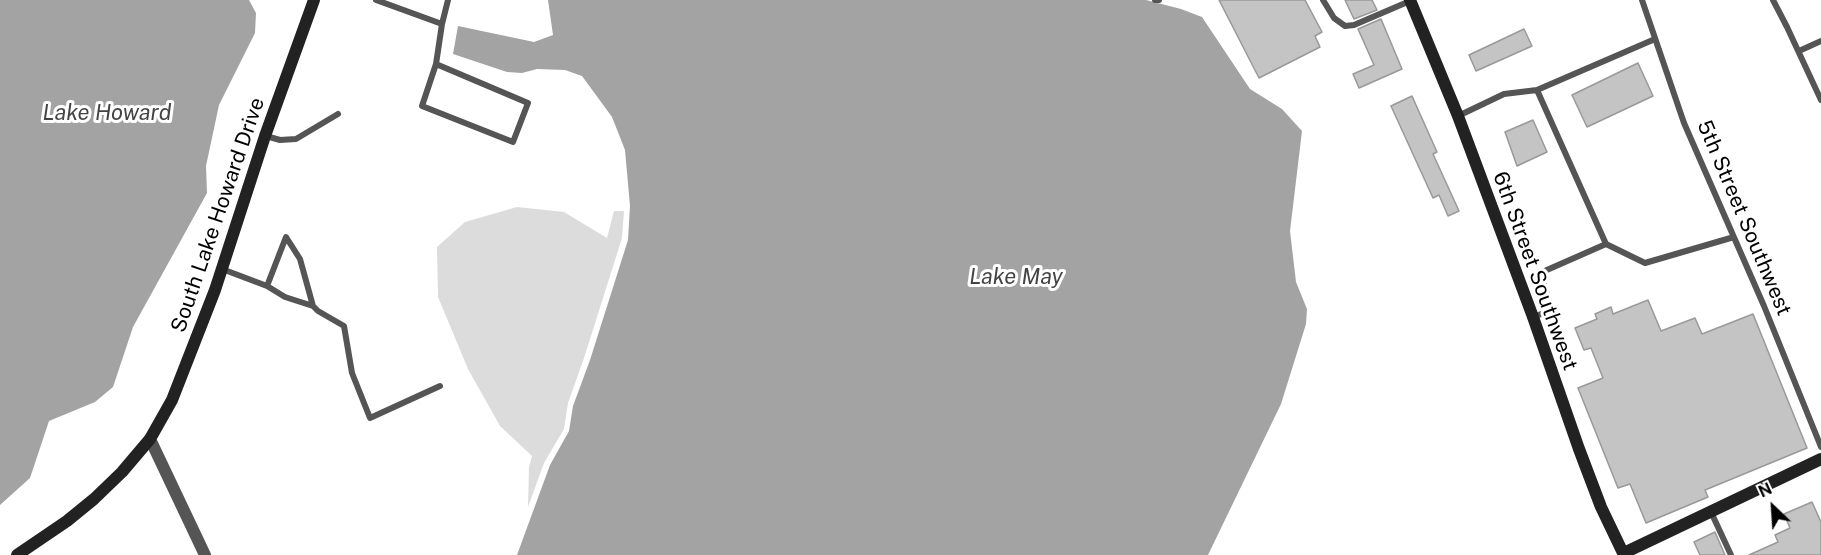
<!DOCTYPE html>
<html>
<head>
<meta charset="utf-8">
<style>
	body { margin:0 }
	#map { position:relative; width:1821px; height:555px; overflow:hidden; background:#fff; font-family:"Public Sans",sans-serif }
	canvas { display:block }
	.north { position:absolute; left:1743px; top:477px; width:60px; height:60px; -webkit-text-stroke:4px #fff; paint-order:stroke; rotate:335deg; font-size:16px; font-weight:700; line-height:24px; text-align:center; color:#000 }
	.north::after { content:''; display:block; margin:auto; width:21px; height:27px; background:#000; clip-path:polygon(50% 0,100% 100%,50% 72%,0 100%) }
</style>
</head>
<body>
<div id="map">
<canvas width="1821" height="555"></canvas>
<div class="north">N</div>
</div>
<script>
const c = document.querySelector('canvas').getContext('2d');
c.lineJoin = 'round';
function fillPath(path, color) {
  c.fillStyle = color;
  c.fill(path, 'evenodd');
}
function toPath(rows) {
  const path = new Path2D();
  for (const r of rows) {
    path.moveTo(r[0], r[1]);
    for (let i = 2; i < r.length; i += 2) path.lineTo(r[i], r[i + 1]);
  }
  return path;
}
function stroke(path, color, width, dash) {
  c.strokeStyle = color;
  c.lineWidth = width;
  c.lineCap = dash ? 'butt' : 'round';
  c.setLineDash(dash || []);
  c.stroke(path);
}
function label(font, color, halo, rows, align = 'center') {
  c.font = font + ' "Public Sans",sans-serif';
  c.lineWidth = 6;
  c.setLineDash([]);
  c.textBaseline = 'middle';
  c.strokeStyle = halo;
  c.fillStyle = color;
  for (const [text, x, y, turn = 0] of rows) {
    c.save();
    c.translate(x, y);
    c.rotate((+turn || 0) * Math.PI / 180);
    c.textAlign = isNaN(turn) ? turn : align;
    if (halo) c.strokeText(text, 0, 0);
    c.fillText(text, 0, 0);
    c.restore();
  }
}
fillPath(toPath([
	[517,207,564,212,607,238,614,211,624,211,622,238,584,358,568,403,564,429,544,463,528,507,529,467,532,456,500,426,468,369,438,297,437,247,465,222]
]), '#dcdcdc');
fillPath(toPath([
	[0,0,249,0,256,13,255,33,219,105,206,166,207,193,133,327,113,387,95,402,49,421,30,478,0,505],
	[548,0,1146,0,1181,9,1202,17,1250,89,1282,109,1302,131,1290,231,1296,282,1307,309,1306,324,1281,404,1208,555,517,555,550,465,569,431,573,406,590,360,628,240,630,206,625,150,612,117,582,76,565,70,537,69,522,73,507,72,453,54,458,26,534,42,553,35]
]), '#a3a3a3');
const building = toPath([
	[1219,0,1305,0,1322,32,1315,36,1320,47,1259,78,1219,0],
	[1345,0,1372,0,1377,10,1354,19,1345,0],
	[1381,19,1402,69,1359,88,1353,74,1374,65,1358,29,1381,19],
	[1524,29,1532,46,1476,71,1469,55,1524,29],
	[1638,63,1653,96,1587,127,1572,95,1638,63],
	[1412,96,1437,152,1433,154,1459,211,1448,216,1439,195,1433,198,1391,106,1412,96],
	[1533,120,1547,152,1517,166,1505,132,1533,120],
	[1648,300,1661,331,1695,318,1702,334,1753,314,1807,448,1705,490,1708,497,1646,523,1630,484,1618,488,1578,388,1603,378,1591,348,1584,350,1575,328,1597,319,1595,314,1611,307,1613,314,1648,300],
	[1812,502,1821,522,1821,555,1749,555,1778,542,1775,535,1790,528,1784,514,1812,502],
	[1715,532,1725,555,1700,555,1694,542,1715,532]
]);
fillPath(building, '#c4c4c4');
stroke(building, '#999', 1.5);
stroke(toPath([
	[376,0,442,24,448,0],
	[1155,0,1159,0],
	[1323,0,1334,18,1345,26,1354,25,1410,1],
	[1642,0,1684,123,1764,306,1821,447],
	[1773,0,1787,27,1821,100],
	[1655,39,1537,90,1606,244,1645,263,1734,237],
	[1799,51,1821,41],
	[436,64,422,106,513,142,528,103,436,64,442,24],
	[1458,116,1504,94,1537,90],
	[266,136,280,140,296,139,338,114],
	[222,269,267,286,285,297,313,306,318,311,344,326,352,373,370,418,440,386],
	[267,286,286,237,300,259,313,306],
	[1533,317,1552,310,1540,273,1606,244],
	[1711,512,1731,555]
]), '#555', 6);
stroke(toPath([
	[150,439,205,555]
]), '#555', 12);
stroke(toPath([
	[1410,0,1458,116,1533,317,1579,449,1601,507,1624,555],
	[1624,553,1821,459],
	[17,555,67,521,94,499,122,472,150,439,172,400,215,290,265,136,314,0]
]), '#222', 12);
label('21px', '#000', '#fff', [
	["South Lake Howard Drive",218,215,-71],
	["5th Street Southwest",1744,218,67],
	["6th Street Southwest",1535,271,70]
]);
label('italic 22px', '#444', '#fff', [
	["Lake Howard",107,113],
	["Lake May",1016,277]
]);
</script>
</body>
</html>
